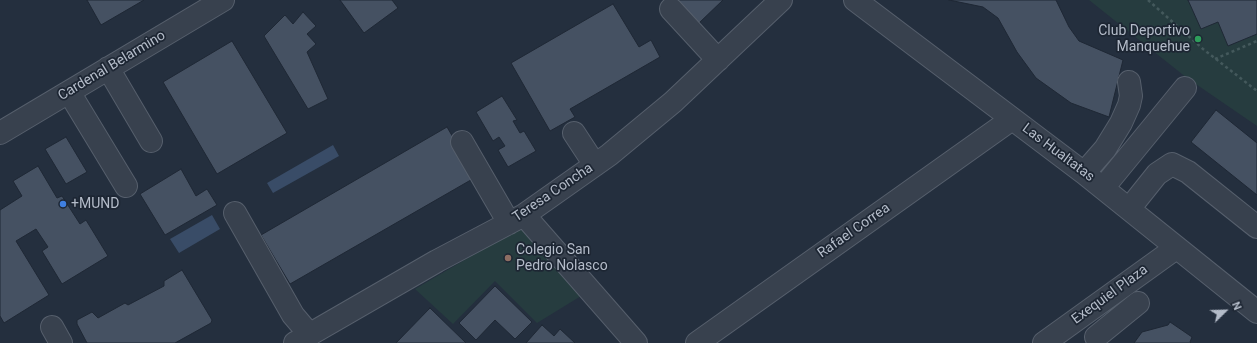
<!DOCTYPE html>
<html>
<head>
<meta charset="utf-8">
<style>
	body { margin:0 }
	#map { position:relative; width:1257px; height:343px; overflow:hidden; background:#242f3e; font-family:Roboto,sans-serif }
	canvas { display:block }
	.north { position:absolute; left:1205px; top:291px; width:40px; height:40px; -webkit-text-stroke:3px #1d2633; paint-order:stroke; rotate:67deg; font-size:11px; font-weight:700; line-height:16px; text-align:center; color:#b4bcc9 }
	.north::after { content:''; display:block; margin:auto; width:14px; height:18px; background:#b4bcc9; clip-path:polygon(50% 0,100% 100%,50% 72%,0 100%) }
</style>
</head>
<body>
<div id="map">
<canvas width="1257" height="343"></canvas>
<div class="north">N</div>
</div>
<script>
const c = document.querySelector('canvas').getContext('2d');
c.lineJoin = 'round';
function fillPath(path, color) {
  c.fillStyle = color;
  c.fill(path, 'evenodd');
}
function toPath(rows) {
  const path = new Path2D();
  for (const r of rows) {
    path.moveTo(r[0], r[1]);
    for (let i = 2; i < r.length; i += 2) path.lineTo(r[i], r[i + 1]);
  }
  return path;
}
function stroke(path, color, width, dash) {
  c.strokeStyle = color;
  c.lineWidth = width;
  c.lineCap = dash ? 'butt' : 'round';
  c.setLineDash(dash || []);
  c.stroke(path);
}
function label(font, color, halo, rows, align = 'center') {
  c.font = font + ' Roboto,sans-serif';
  c.lineWidth = 3.5;
  c.setLineDash([]);
  c.textBaseline = 'middle';
  c.strokeStyle = halo;
  c.fillStyle = color;
  for (const [text, x, y, turn = 0] of rows) {
    c.save();
    c.translate(x, y);
    c.rotate((+turn || 0) * Math.PI / 180);
    c.textAlign = isNaN(turn) ? turn : align;
    if (halo) c.strokeText(text, 0, 0);
    c.fillText(text, 0, 0);
    c.restore();
  }
}
fillPath(toPath([
	[1089,0,1257,0,1257,126,1187,78],
	[521,227,581,296,537,323,495,281,453,324,415,289]
]), '#263c3f');
fillPath(toPath([
	[333,145,339,156,273,193,267,183],
	[212,215,220,229,179,253,170,239]
]), '#394c67');
const building = toPath([
	[87,0,144,0,101,25,87,0],
	[340,0,392,0,398,8,364,33,340,0],
	[677,0,723,0,699,23,677,0],
	[949,0,1056,0,1069,27,1079,41,1123,60,1109,117,1071,103,1036,78,1017,52,998,18,983,7,949,0],
	[1188,0,1257,0,1257,34,1228,46,1218,22,1201,29,1188,0],
	[613,4,639,47,651,40,660,57,570,109,575,117,550,131,511,63,613,4],
	[303,12,316,26,307,34,316,44,307,52,328,99,308,109,264,36,285,15,293,24,303,12],
	[232,41,287,133,217,174,163,82,232,41],
	[502,96,517,120,513,121,520,133,524,131,536,151,508,167,498,150,505,146,499,137,493,141,476,112,502,96],
	[1216,110,1257,143,1257,195,1191,142,1216,110],
	[447,127,476,177,290,284,261,235,447,127],
	[66,137,87,172,66,184,45,149,66,137],
	[38,166,57,198,62,196,80,224,86,220,108,256,62,284,42,251,48,247,36,229,16,241,49,295,4,323,0,316,0,210,22,196,13,181,38,166],
	[181,169,196,196,207,189,217,205,165,235,140,194,181,169],
	[182,270,212,320,211,323,175,343,87,343,77,324,77,320,92,312,98,318,125,303,128,305,164,286,164,281,182,270],
	[495,286,532,322,515,339,495,320,476,340,459,323,495,286],
	[430,308,466,343,396,343,430,308],
	[1170,322,1192,337,1190,342,1191,343,1134,343,1142,332,1168,325,1170,322],
	[542,325,554,336,560,329,575,343,526,343,542,325]
]);
fillPath(building, '#455162');
stroke(building, '#1f2835', 1);
const minor = toPath([
	[855,0,1084,173,1257,312],
	[671,9,718,60],
	[108,68,151,141],
	[69,92,126,186],
	[0,133,223,0],
	[574,133,595,165],
	[462,142,509,223],
	[1084,173,1105,149,1121,123,1129,105,1131,96,1129,82],
	[1103,188,1185,88],
	[1129,209,1157,174,1172,164,1188,172,1257,227],
	[235,213,293,315,310,335],
	[524,215,636,343],
	[52,327,61,343],
	[1096,337,1138,303],
	[295,343,437,261,524,215,609,155,673,102,781,0],
	[697,343,1012,119],
	[1044,343,1176,248]
]);
stroke(minor, '#565f6c', 24);
stroke(toPath([
	[1148,0,1203,49,1257,91],
	[1215,59,1257,41]
]), '#44595c', 2.5, [3, 3]);
stroke(minor, '#38414e', 22);
for (const [x, y, r, color] of [
	[1198,39,4,"#2e9e5b"],
	[63,204,4,"#3f7fe0"],
	[508,258,4,"#8d6e63"]
]) {
  const dot = new Path2D();
  dot.arc(x, y, r, 0, 2 * Math.PI);
  c.fillStyle = color;
  c.fill(dot);
  stroke(dot, '#1d2633', 1.5);
}
label('14px', '#b4bcc9', '#1d2633', [
	["Club Deportivo",1190,31,"right"],
	["Manquehue",1190,47,"right"],
	["+MUND",71,204],
	["Colegio San",516,250],
	["Pedro Nolasco",516,266]
], 'left');
label('14px', '#b4bcc9', '#1d2633', [
	["Cardenal Belarmino",112,66,-31],
	["Las Hualtatas",1058,153,37],
	["Teresa Concha",553,193,-34],
	["Rafael Correa",854,231,-35],
	["Exequiel Plaza",1110,295,-36]
]);
</script>
</body>
</html>
